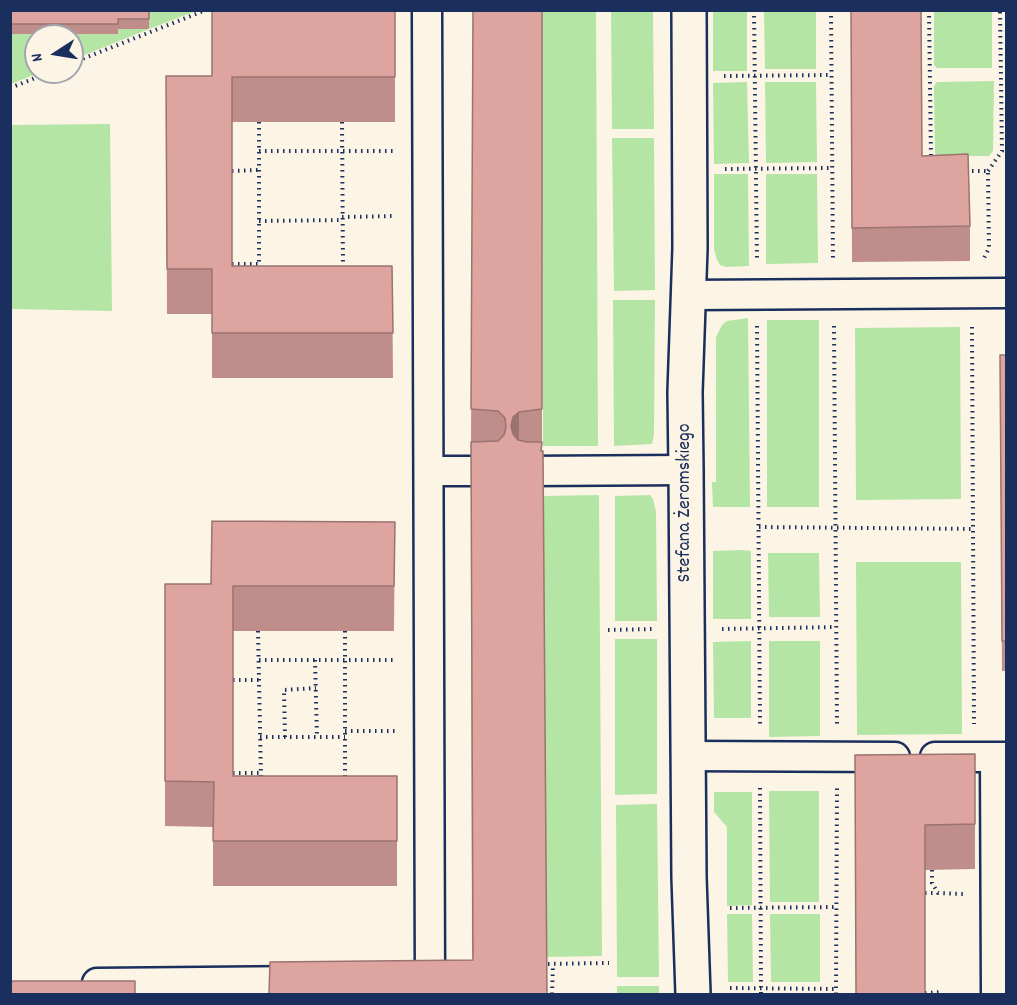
<!DOCTYPE html>
<html>
<head>
<meta charset="utf-8">
<style>
	body { margin:0 }
	#map { position:relative; width:1017px; height:1005px; overflow:hidden; background:#fcf5e5; font-family:Dekko,sans-serif }
	canvas { display:block }
	.frame { position:absolute; inset:0; border:12px solid #1b2f5e; pointer-events:none }
	.north { position:absolute; left:24px; top:24px; width:60px; height:60px; box-sizing:border-box; background:#fcf5e5; border:2px solid #a2a6af; border-radius:50%; rotate:258deg; font-size:16px; font-weight:700; line-height:24px; text-align:center; color:#1b2f5e }
	.north::after { content:''; display:block; margin:auto; width:21px; height:27px; background:#1b2f5e; clip-path:polygon(50% 0,100% 100%,50% 72%,0 100%) }
</style>
</head>
<body>
<div id="map">
<canvas width="1017" height="1005"></canvas>
<div class="frame"></div>
<div class="north">N</div>
</div>
<script>
const c = document.querySelector('canvas').getContext('2d');
c.lineJoin = 'round';
function fillPath(path, color) {
  c.fillStyle = color;
  c.fill(path, 'evenodd');
}
function toPath(rows) {
  const path = new Path2D();
  for (const r of rows) {
    path.moveTo(r[0], r[1]);
    for (let i = 2; i < r.length; i += 2) path.lineTo(r[i], r[i + 1]);
  }
  return path;
}
function stroke(path, color, width, dash) {
  c.strokeStyle = color;
  c.lineWidth = width;
  c.lineCap = dash ? 'butt' : 'round';
  c.setLineDash(dash || []);
  c.stroke(path);
}
function label(font, color, halo, rows, align = 'center') {
  c.font = font + ' Dekko,sans-serif';
  c.lineWidth = 4.5;
  c.setLineDash([]);
  c.textBaseline = 'middle';
  c.strokeStyle = halo;
  c.fillStyle = color;
  for (const [text, x, y, turn = 0] of rows) {
    c.save();
    c.translate(x, y);
    c.rotate((+turn || 0) * Math.PI / 180);
    c.textAlign = isNaN(turn) ? turn : align;
    if (halo) c.strokeText(text, 0, 0);
    c.fillText(text, 0, 0);
    c.restore();
  }
}
fillPath(toPath([
	[149,11,196,11,149,29,72,60,72,36,36,36,36,72,41,72,11,84,11,34,118,34,118,29,149,29],
	[542,11,596,11,598,446,543,446],
	[611,11,653,11,654,129,612,129],
	[713,11,747,11,747,71,713,71],
	[764,11,816,11,816,69,765,69],
	[934,11,992,11,992,68,937,68,934,65],
	[994,81,993,151,989,156,937,156,935,153,934,86,937,82],
	[747,82,749,163,714,164,713,83],
	[765,82,816,82,817,162,766,163],
	[110,124,112,311,11,309,11,125],
	[612,138,654,138,655,290,614,291],
	[714,174,748,174,749,266,726,267,720,265,717,260,714,249],
	[766,174,817,174,818,263,766,264],
	[613,300,655,300,654,434,652,444,614,446],
	[748,318,750,507,713,507,712,482,716,482,716,337,722,325,727,321],
	[767,320,819,320,819,507,767,507],
	[960,327,961,499,856,500,855,328],
	[599,495,602,956,545,957,543,496],
	[650,495,653,499,656,512,657,621,615,621,615,496],
	[742,550,751,551,751,619,713,619,713,551],
	[768,553,819,553,820,617,769,617],
	[856,562,961,562,962,734,857,735],
	[615,639,657,639,657,794,615,795],
	[751,641,751,718,714,718,713,642],
	[769,641,820,641,820,736,769,737],
	[769,791,819,791,819,902,770,902],
	[714,792,752,792,752,905,727,906,727,827,714,812],
	[657,804,659,977,617,977,616,805],
	[727,914,752,914,753,982,728,982],
	[770,914,820,914,820,982,771,982],
	[617,986,659,986,659,994,617,994]
]), '#b4e5a4');
const minor = toPath([
	[689,295,1006,293],
	[429,471,490,471],
	[527,471,686,470],
	[687,756,895,757],
	[935,757,1006,757],
	[995,757,996,994],
	[412,981,430,981,427,10],
	[97,983,308,981]
]);
const tertiary = toPath([
	[689,10,690,248,685,392,686,470,689,877,693,994]
]);
stroke(minor, '#1b2f5e', 33);
stroke(tertiary, '#1b2f5e', 38);
stroke(toPath([
	[754,10,757,262],
	[831,10,833,262],
	[929,10,931,159],
	[72,63,206,10],
	[724,76,831,75],
	[10,88,50,72],
	[259,122,259,268],
	[342,122,343,268],
	[259,151,394,151],
	[725,169,832,168],
	[232,171,259,170],
	[966,171,988,171,989,248,983,260],
	[988,171,1002,151,1000,10],
	[342,217,396,216],
	[259,221,343,220],
	[232,264,259,264],
	[757,326,760,724],
	[834,326,837,724],
	[972,327,974,724],
	[759,527,974,529],
	[722,629,836,627],
	[608,630,652,629],
	[258,631,261,778],
	[345,631,345,778],
	[259,660,395,660],
	[315,660,317,737],
	[233,680,259,680],
	[345,731,396,731],
	[260,737,345,737],
	[285,737,284,690,316,688],
	[233,773,261,773],
	[760,788,761,994],
	[932,870,932,883,938,893,963,894],
	[925,893,937,893],
	[730,908,836,907],
	[542,964,609,963],
	[730,988,836,989],
	[925,993,943,992],
	[552,994,553,964],
	[836,994,837,788]
]), '#1b2f5e', 4, [1.5, 4.5]);
stroke(minor, '#fcf5e5', 28);
stroke(tertiary, '#fcf5e5', 33);
fillPath(toPath([
	[10,10,149,10,149,29,118,29,118,34,10,34],
	[473,10,542,10,542,451,472,960,471,442],
	[851,10,922,156,970,226,970,261,852,262],
	[395,11,395,122,232,122,232,266,392,266,393,378,212,378,212,314,167,314,166,76,212,76],
	[1000,355,1006,355,1006,671,1002,671],
	[395,522,394,631,233,631,233,776,397,776,397,886,213,886,213,827,165,826,165,584,211,584],
	[975,754,975,869,925,870,855,755]
]), '#bf8d8a');
fillPath(toPath([
	[519,412,519,457,511,426,513,417]
]), '#9b7370');
const building = toPath([
	[10,10,149,10,149,19,118,19,118,24,10,24,10,10],
	[473,10,542,10,542,409,519,412,513,417,511,426,513,434,518,440,527,442,542,442,541,451,543,451,547,994,269,994,270,962,473,960,471,442,498,441,504,435,506,427,505,418,498,411,471,409,473,10],
	[851,10,921,10,922,156,968,154,970,226,852,228,851,10],
	[212,11,395,11,395,77,232,77,232,266,392,266,393,333,212,333,212,269,167,269,166,76,212,76,212,11],
	[1000,355,1006,355,1006,641,1002,641,1000,355],
	[212,521,395,522,394,586,233,586,233,776,397,776,397,841,213,841,214,782,165,781,165,584,211,584,212,521],
	[975,754,975,824,925,825,925,994,856,994,855,755,975,754],
	[10,981,135,981,135,994,10,994,10,981]
]);
fillPath(building, '#dea4a0');
stroke(building, '#9b7370', 1.5);
label('20px', '#1b2f5e', '#fcf5e5', [
	["Stefana Żeromskiego",686,503,-90]
]);
</script>
</body>
</html>
